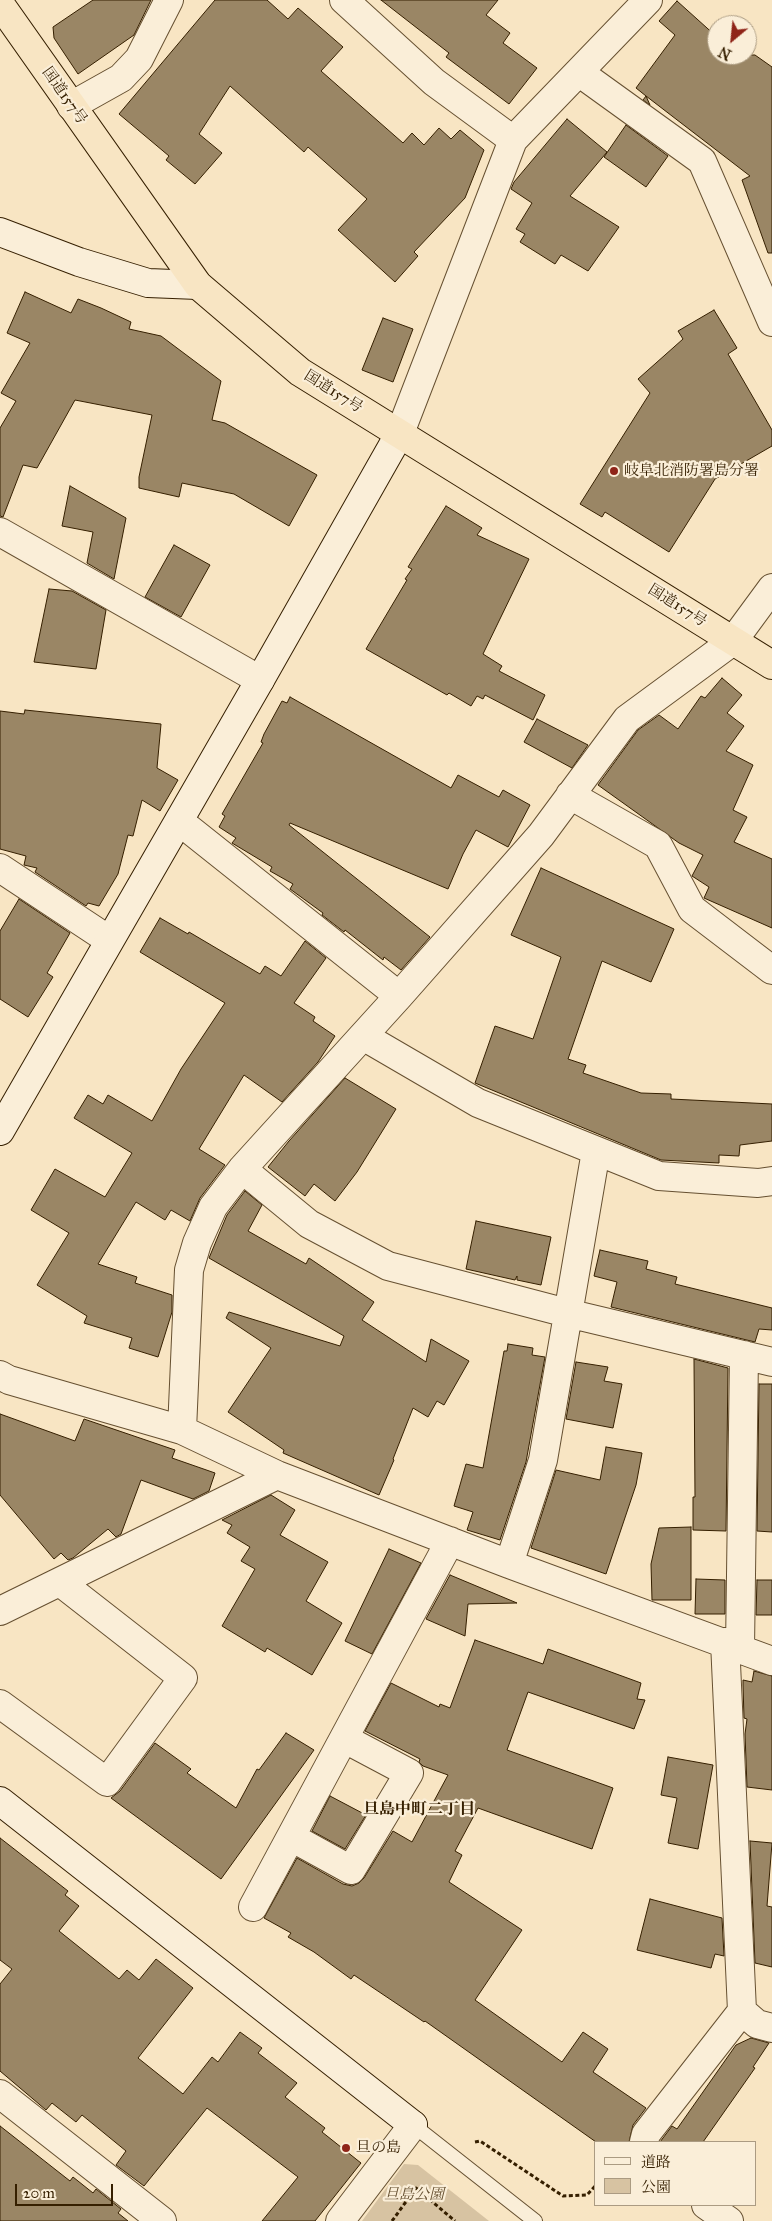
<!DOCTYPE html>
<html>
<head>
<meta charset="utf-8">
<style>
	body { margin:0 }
	#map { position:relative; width:772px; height:2221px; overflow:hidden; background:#f8e5c3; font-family:"IM FELL Great Primer","Noto Serif JP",serif }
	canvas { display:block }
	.legend { position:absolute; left:594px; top:2141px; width:162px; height:65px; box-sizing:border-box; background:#faeed8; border:1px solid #ab9b82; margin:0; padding:6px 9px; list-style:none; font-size:15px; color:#351f00 }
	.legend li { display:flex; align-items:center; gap:10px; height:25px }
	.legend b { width:25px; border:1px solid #ab9b82 }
	.north { position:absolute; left:707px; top:15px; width:50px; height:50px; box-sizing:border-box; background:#faeed8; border:1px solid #ab9b82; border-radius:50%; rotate:208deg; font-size:14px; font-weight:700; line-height:20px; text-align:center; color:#351f00 }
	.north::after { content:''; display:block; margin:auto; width:18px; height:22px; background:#8f2418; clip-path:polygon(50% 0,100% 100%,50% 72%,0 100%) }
	.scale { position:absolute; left:15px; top:2184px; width:98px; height:22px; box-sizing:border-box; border:2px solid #351f00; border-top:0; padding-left:6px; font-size:15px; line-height:18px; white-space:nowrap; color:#351f00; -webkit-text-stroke:4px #faeed8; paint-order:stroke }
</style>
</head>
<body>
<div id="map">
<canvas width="772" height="2221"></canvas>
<ul class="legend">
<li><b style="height:6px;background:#faeed8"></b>道路</li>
<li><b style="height:14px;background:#d7c3a2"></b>公園</li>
</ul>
<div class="north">N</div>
<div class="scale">20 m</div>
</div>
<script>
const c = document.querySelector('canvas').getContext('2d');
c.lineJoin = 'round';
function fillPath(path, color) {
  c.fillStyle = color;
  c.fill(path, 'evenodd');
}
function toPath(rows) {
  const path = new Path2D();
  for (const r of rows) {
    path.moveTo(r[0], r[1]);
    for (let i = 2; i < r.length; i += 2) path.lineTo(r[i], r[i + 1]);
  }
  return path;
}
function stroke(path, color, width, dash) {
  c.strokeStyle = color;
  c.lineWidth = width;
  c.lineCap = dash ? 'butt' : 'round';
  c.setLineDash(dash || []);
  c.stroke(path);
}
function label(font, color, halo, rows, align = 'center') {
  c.font = font + ' "IM FELL Great Primer","Noto Serif JP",serif';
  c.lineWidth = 4.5;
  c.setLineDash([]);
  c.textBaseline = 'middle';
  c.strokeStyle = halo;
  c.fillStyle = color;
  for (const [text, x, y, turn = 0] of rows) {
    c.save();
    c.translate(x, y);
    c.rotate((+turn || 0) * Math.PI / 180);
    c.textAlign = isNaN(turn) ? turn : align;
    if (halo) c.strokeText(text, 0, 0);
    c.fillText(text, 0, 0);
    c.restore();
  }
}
fillPath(toPath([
	[404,2164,418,2165,489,2221,362,2221]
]), '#d7c3a2');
const building = toPath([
	[93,0,151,0,134,35,78,74,54,38,53,27,93,0],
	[215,0,267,0,288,19,298,8,343,47,321,71,403,143,412,133,424,145,439,128,451,139,460,130,484,150,465,198,414,252,418,256,395,282,338,230,367,199,308,147,304,152,230,86,199,134,222,153,195,184,166,160,169,156,119,114,215,0],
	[381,0,498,0,486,15,510,33,503,43,537,68,509,104,446,57,449,53,381,0],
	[677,1,717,37,717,55,755,55,772,67,772,253,768,253,742,180,750,176,646,96,650,105,643,100,646,96,636,88,675,35,659,21,677,1],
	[567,119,607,152,570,196,619,227,588,271,561,255,555,264,520,242,525,234,516,229,532,203,511,189,514,182,567,119],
	[626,125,668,156,646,187,604,157,626,125],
	[25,292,71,313,78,299,101,308,131,322,129,329,161,336,221,381,212,420,225,423,317,475,289,526,234,494,182,483,179,497,139,488,139,477,152,415,75,400,37,468,23,465,3,517,0,516,0,428,16,401,1,393,30,343,7,333,25,292],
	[714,310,737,348,728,354,772,430,772,446,715,479,669,552,605,512,602,517,580,504,650,393,638,379,683,339,678,331,714,310],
	[383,318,413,329,393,382,362,370,383,318],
	[70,486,126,518,114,579,87,563,93,532,62,526,70,486],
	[446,506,482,528,477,535,529,559,483,654,502,666,499,671,545,695,533,720,485,695,483,699,477,696,471,706,449,693,447,695,366,649,407,580,405,579,412,569,408,567,446,506],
	[174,545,210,565,181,617,145,597,174,545],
	[49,589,72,591,106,610,96,669,34,662,49,589],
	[722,678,742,695,727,713,744,726,726,751,753,765,733,810,747,817,734,842,772,859,772,928,704,898,709,887,692,876,703,855,679,843,598,785,638,730,659,715,678,729,701,696,705,698,722,678],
	[290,697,451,788,458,775,499,797,503,790,530,805,508,847,476,830,463,854,448,889,290,823,289,825,430,937,401,970,384,957,383,960,345,930,344,932,322,915,323,913,290,889,293,884,270,871,272,867,232,843,236,838,219,827,225,816,222,814,263,743,261,742,264,734,282,701,287,703,290,697],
	[25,710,161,724,157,768,178,780,160,811,142,800,133,836,128,835,118,874,99,906,88,903,86,906,35,872,37,868,24,865,26,856,0,849,0,711,24,714,25,710],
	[537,719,588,745,572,768,524,742,537,719],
	[541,868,674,929,651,982,602,961,568,1059,586,1065,583,1073,641,1093,671,1094,671,1099,772,1104,772,1141,740,1145,739,1156,719,1155,719,1163,661,1160,475,1083,495,1026,533,1039,561,957,511,935,541,868],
	[19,899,70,933,47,973,53,977,28,1017,0,999,0,931,19,899],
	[160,918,188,934,189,932,260,974,265,966,281,976,305,941,326,958,294,1003,315,1017,313,1021,335,1036,318,1062,282,1102,244,1075,199,1149,225,1165,200,1198,190,1221,171,1210,165,1220,136,1202,98,1264,137,1277,135,1283,172,1295,172,1312,158,1357,129,1348,132,1338,84,1323,87,1316,37,1285,69,1233,31,1210,55,1169,105,1197,132,1153,74,1118,88,1095,103,1104,108,1095,152,1121,181,1069,225,1003,140,952,160,918],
	[345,1078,396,1109,357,1172,335,1201,314,1184,305,1196,268,1167,289,1141,345,1078],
	[245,1191,262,1205,248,1231,306,1264,309,1258,374,1302,362,1320,426,1362,431,1339,469,1361,444,1405,437,1401,428,1417,413,1408,393,1459,394,1460,379,1495,283,1453,284,1450,228,1412,271,1348,226,1318,229,1312,340,1346,344,1336,209,1258,227,1215,245,1191],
	[476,1221,551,1237,541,1285,517,1280,517,1276,515,1280,466,1269,476,1221],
	[600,1250,648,1261,646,1269,677,1277,675,1284,772,1308,772,1330,759,1329,755,1342,611,1307,617,1282,594,1276,600,1250],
	[508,1344,533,1348,532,1355,545,1357,526,1462,500,1540,467,1530,473,1512,454,1506,466,1464,483,1468,504,1351,507,1351,508,1344],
	[694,1359,728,1368,726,1531,693,1530,693,1497,695,1497,694,1359],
	[576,1362,608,1367,604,1381,622,1384,613,1428,566,1419,576,1362],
	[759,1384,772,1384,772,1532,757,1531,759,1384],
	[0,1414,75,1441,84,1419,175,1450,172,1458,215,1473,209,1491,193,1499,141,1480,121,1534,116,1537,108,1529,73,1558,68,1560,61,1553,54,1559,0,1495,0,1414],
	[606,1447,642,1453,636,1485,606,1574,531,1548,556,1470,600,1480,606,1447],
	[271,1495,295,1510,280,1535,328,1562,306,1601,342,1623,312,1675,267,1648,265,1652,222,1626,255,1569,241,1561,250,1547,227,1533,232,1525,222,1520,271,1495],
	[691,1527,691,1600,652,1600,651,1564,659,1528,691,1527],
	[389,1549,421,1563,372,1654,345,1641,389,1549],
	[450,1575,517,1603,468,1604,465,1636,426,1619,450,1575],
	[696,1579,725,1580,725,1614,695,1614,696,1579],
	[757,1580,772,1580,772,1615,756,1615,757,1580],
	[475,1640,543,1664,548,1649,641,1683,637,1699,645,1700,634,1729,528,1692,507,1750,613,1788,592,1849,478,1808,455,1851,462,1855,449,1882,522,1930,475,2000,562,2062,583,2032,608,2049,593,2072,646,2108,633,2125,629,2142,596,2142,425,2021,424,2022,354,1975,351,1979,314,1952,288,1937,291,1933,264,1918,297,1858,343,1884,352,1886,359,1883,364,1878,393,1831,412,1842,448,1775,423,1766,419,1762,420,1759,365,1731,391,1683,439,1707,440,1704,450,1708,475,1640],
	[754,1671,772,1676,772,1790,747,1787,745,1734,747,1719,744,1718,743,1685,743,1680,752,1682,754,1671],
	[286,1733,314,1750,221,1879,111,1798,120,1791,155,1743,191,1769,187,1773,236,1808,257,1769,259,1770,286,1733],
	[668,1757,713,1765,698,1849,668,1843,677,1798,661,1795,668,1757],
	[330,1796,366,1815,345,1849,312,1831,330,1796],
	[0,1838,68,1891,65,1895,79,1906,59,1931,119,1979,127,1970,139,1980,156,1959,193,1988,138,2058,183,2094,212,2057,218,2062,240,2032,262,2048,258,2053,297,2083,285,2097,325,2128,322,2132,361,2163,315,2221,262,2221,298,2177,207,2108,144,2186,116,2165,126,2151,82,2115,76,2122,52,2103,46,2110,0,2071,0,1984,12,1969,0,1960,0,1838],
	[750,1841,772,1843,767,1906,772,1907,772,1967,755,1963,750,1841],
	[650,1899,722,1918,724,1956,715,1954,711,1968,637,1950,650,1899],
	[751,2038,769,2043,753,2067,755,2068,703,2142,660,2142,672,2126,677,2129,736,2045,751,2038],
	[0,2126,70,2181,73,2177,93,2193,96,2189,121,2209,118,2213,128,2221,0,2221,0,2126]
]);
fillPath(building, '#9a8665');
stroke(building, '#351f00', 1);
const lane = toPath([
	[413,2125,535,2221]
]);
const street = toPath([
	[344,0,434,82,513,140],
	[580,73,702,161,772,322],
	[71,106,121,78,139,59,169,0],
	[400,433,513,140,648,0],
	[0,532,260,680],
	[570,795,658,845,692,909,772,970],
	[179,821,399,996],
	[0,868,109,940],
	[363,1036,478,1103,659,1176,758,1183,772,1181],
	[242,1169,309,1224,388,1266,567,1313,772,1362],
	[0,1375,9,1380,182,1430,277,1475,509,1564,772,1661],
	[182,1430,189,1270,197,1243,213,1207,242,1169,399,996,541,835,627,719,733,641,772,588],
	[509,1564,543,1460,596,1151],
	[0,1611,277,1475],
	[725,1642,742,2011,757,2024,772,2028],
	[740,1648,744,1355],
	[0,1704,107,1782,183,1678,60,1582],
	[291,1837,351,1870,409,1773,345,1739],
	[253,1907,450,1541],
	[0,2094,162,2221],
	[644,2142,646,2134,742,2011],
	[706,2205,729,2221],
	[340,2221,413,2125]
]);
const secondary = toPath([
	[0,232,79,262,148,283,198,285],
	[0,1131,260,680,400,433],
	[0,1801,413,2125]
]);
const highway = toPath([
	[0,4,198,285,300,372,772,665]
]);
stroke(lane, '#665031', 16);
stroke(street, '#665031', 30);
stroke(secondary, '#351f00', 30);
stroke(highway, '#351f00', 30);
stroke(toPath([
	[475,2142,480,2141,563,2196,587,2195,596,2185],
	[392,2221,416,2188,455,2221]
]), '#351f00', 3, [4, 2.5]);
stroke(lane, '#faeed8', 14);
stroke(street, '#faeed8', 28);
stroke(secondary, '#faeed8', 28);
stroke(highway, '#f8e5c3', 28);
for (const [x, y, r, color] of [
	[614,471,5,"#8f2418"],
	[346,2148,5,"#8f2418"]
]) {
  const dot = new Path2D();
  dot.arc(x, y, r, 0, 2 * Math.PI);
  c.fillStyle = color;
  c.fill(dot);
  stroke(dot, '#faeed8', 2);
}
label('15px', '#351f00', '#faeed8', [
	["国道157号",64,96,55],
	["国道157号",333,392,32],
	["国道157号",677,606,32]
]);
label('15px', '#351f00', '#faeed8', [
	["岐阜北消防署島分署",624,471],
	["旦の島",356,2148]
], 'left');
label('italic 15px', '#665031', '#faeed8', [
	["旦島公園",414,2195]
]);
label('bold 16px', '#351f00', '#faeed8', [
	["旦島中町二丁目",419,1810]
]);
</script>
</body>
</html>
